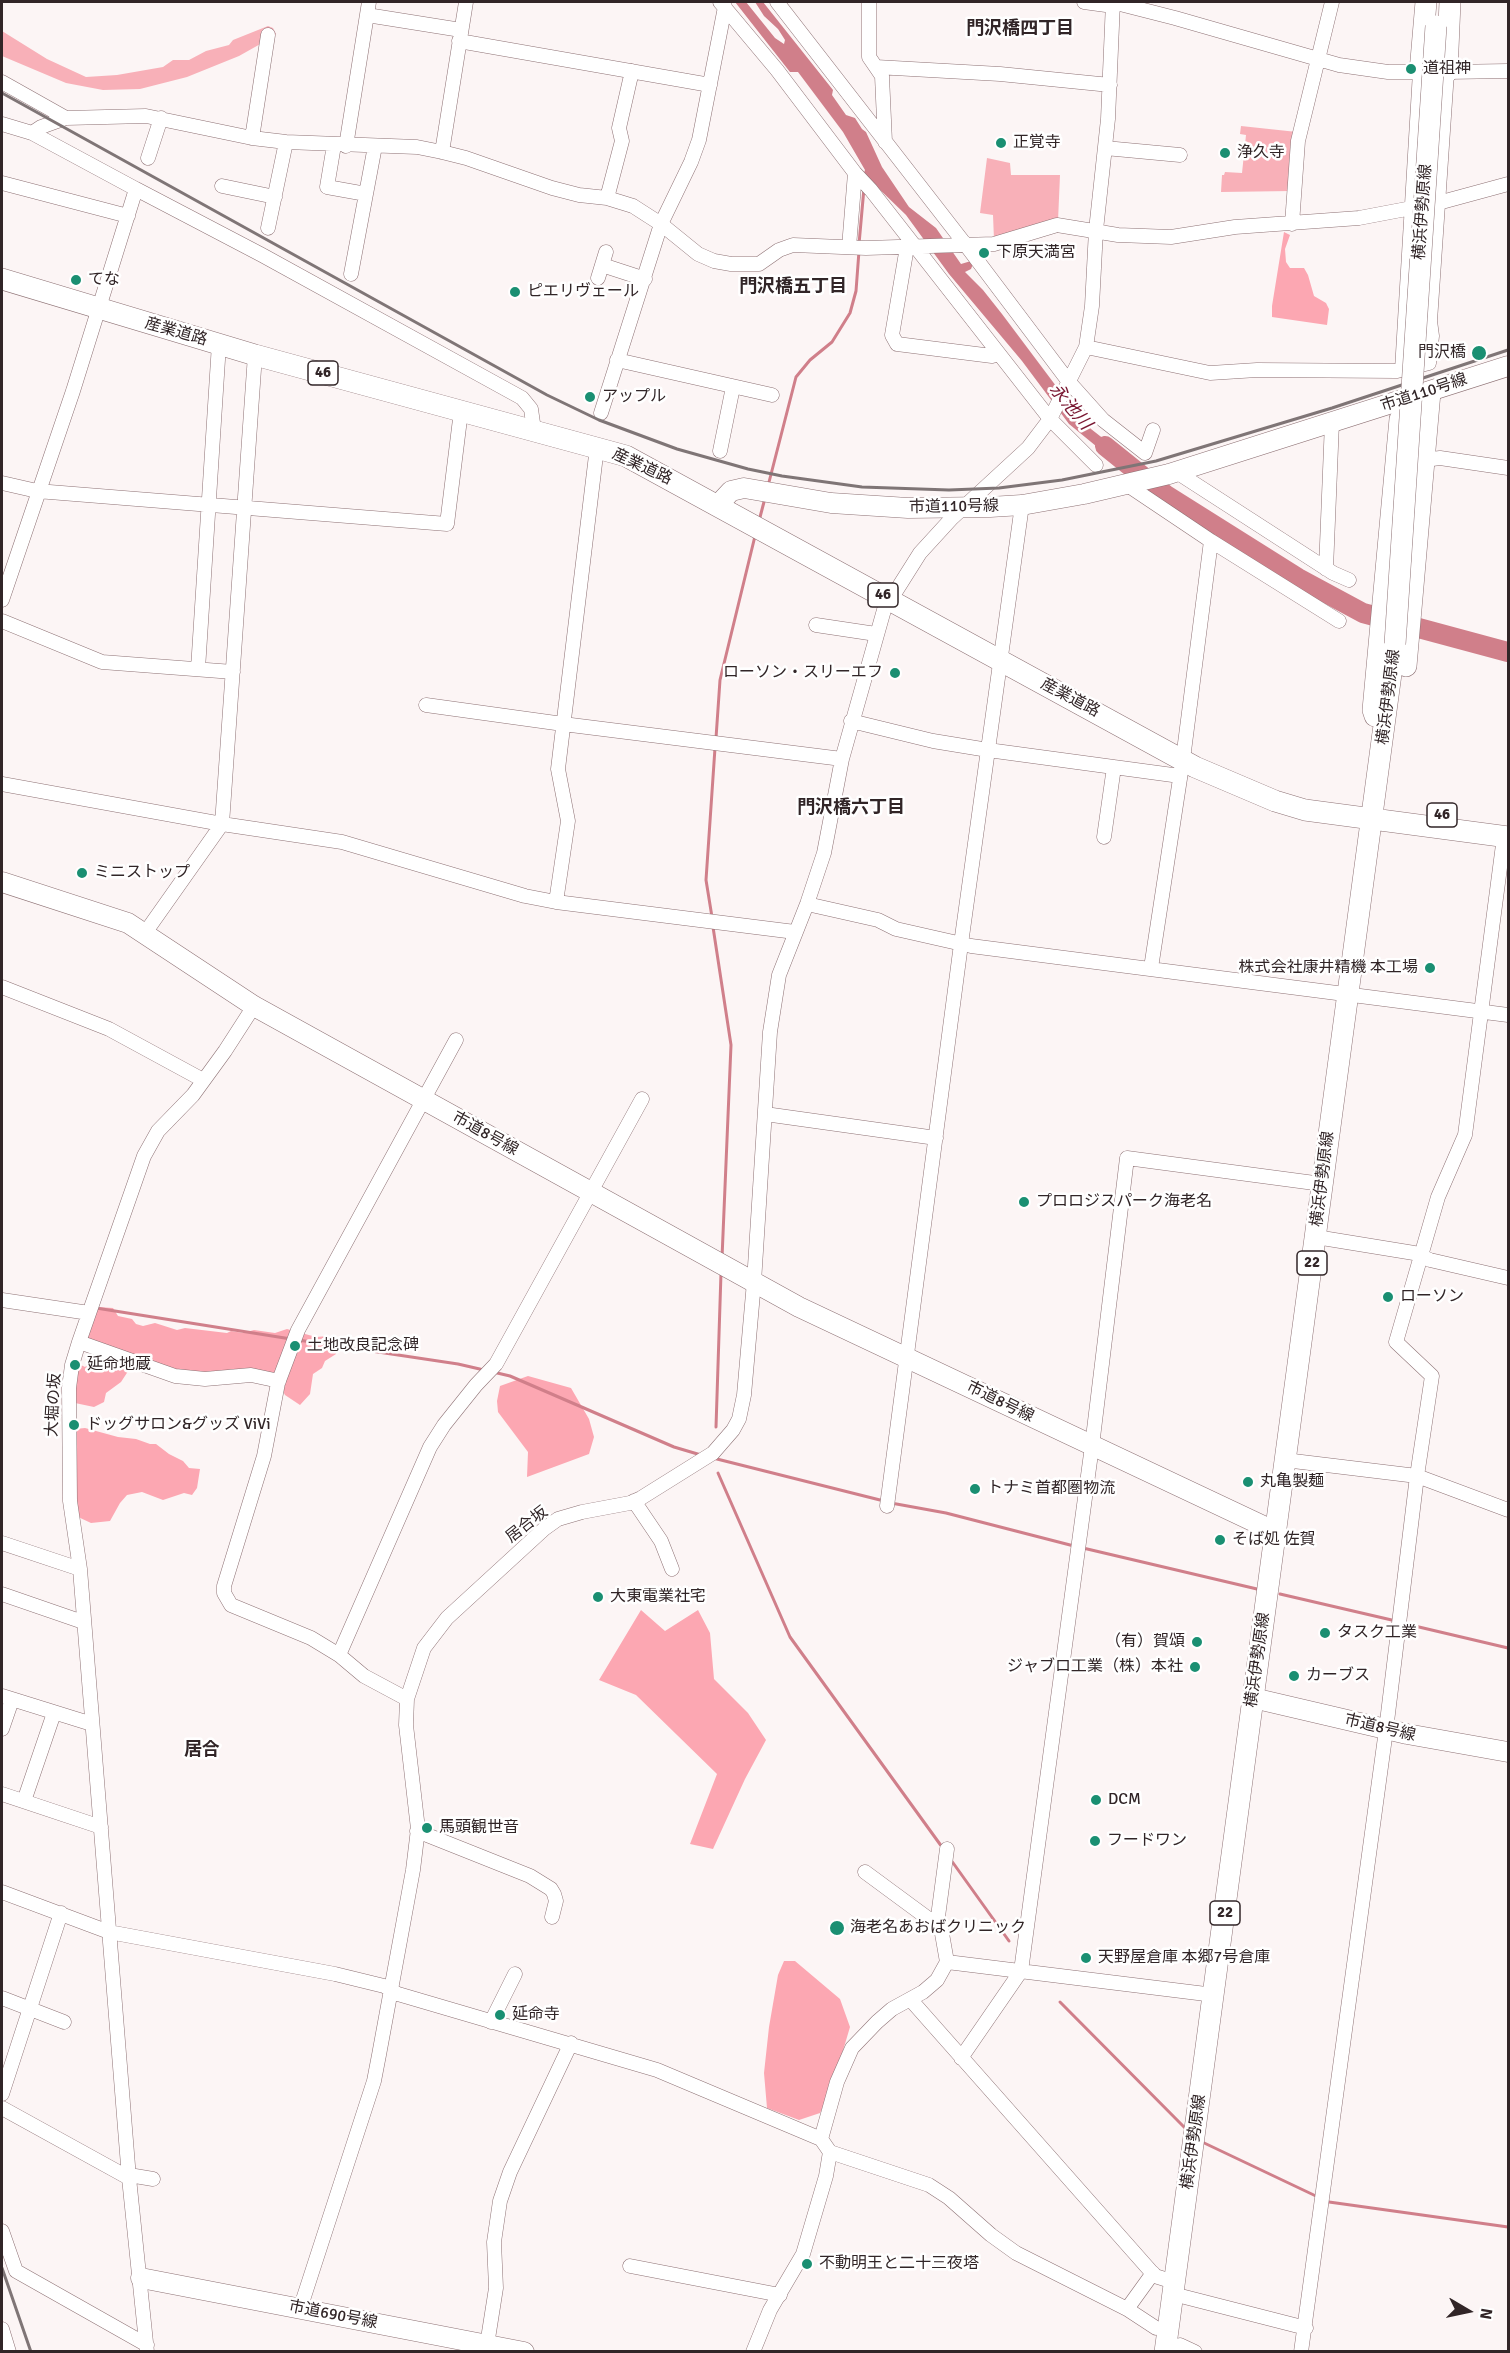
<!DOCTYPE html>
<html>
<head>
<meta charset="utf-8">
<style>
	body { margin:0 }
	#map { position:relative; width:1510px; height:2353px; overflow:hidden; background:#fcf5f5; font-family:Signika,sans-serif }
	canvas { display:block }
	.frame { position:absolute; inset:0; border:3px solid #312527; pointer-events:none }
	.north { position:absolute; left:1438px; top:2281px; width:60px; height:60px; -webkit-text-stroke:4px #fff; paint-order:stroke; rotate:99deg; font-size:16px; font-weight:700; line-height:24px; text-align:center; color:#312527 }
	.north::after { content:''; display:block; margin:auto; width:21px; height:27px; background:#312527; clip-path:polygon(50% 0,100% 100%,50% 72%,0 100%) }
</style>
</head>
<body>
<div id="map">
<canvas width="1510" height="2353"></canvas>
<div class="frame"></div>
<div class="north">N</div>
</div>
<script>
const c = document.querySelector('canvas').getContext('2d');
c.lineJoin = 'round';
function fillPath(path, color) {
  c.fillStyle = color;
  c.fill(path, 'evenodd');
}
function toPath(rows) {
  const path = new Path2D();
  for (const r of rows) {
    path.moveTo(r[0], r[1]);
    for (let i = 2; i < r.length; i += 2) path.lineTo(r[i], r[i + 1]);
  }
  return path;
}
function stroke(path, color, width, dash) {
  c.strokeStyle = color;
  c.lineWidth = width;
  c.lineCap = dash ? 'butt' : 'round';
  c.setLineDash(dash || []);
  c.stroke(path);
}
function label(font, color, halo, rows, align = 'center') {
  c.font = font + ' Signika,"Noto Sans JP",sans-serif';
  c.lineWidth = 5;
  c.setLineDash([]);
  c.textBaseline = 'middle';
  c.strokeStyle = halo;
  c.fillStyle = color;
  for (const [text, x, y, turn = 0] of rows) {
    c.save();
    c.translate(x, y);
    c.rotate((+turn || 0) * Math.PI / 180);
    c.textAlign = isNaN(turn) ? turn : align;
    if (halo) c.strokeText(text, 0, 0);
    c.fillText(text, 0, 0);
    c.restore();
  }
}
fillPath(toPath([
	[268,26,273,28,276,34,271,38,239,56,187,77,140,89,103,90,66,83,2,56,2,31,47,59,86,77,117,75,163,67,173,60,189,60,206,51,229,45,233,40],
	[1241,126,1297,132,1291,191,1221,192,1222,175,1224,175,1225,172,1242,173,1246,135,1240,134],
	[987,158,1010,163,1011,175,1060,175,1058,221,994,240,993,215,980,213]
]), '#f8b0b8');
fillPath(toPath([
	[1284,232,1290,235,1285,249,1286,262,1290,268,1304,268,1308,275,1314,296,1326,303,1329,309,1327,325,1272,317,1272,306],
	[97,1307,113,1308,118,1316,132,1319,136,1324,143,1326,155,1323,177,1330,185,1328,227,1333,231,1331,243,1333,254,1330,275,1333,287,1329,316,1337,329,1336,338,1347,336,1354,325,1361,322,1368,313,1374,310,1394,300,1405,285,1395,282,1389,264,1371,250,1368,240,1372,238,1369,232,1369,206,1377,136,1359,121,1382,106,1393,104,1402,94,1407,75,1403,72,1388,79,1349,84,1350,79,1364,85,1367,92,1361,90,1349,84,1336],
	[528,1376,571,1388,589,1419,594,1437,589,1454,527,1477,528,1452,498,1412,497,1401,500,1386],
	[85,1428,118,1437,136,1439,150,1444,156,1444,169,1454,183,1461,189,1468,200,1469,197,1488,192,1495,184,1493,163,1500,142,1492,127,1495,120,1503,110,1521,91,1523,76,1516,75,1429],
	[641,1610,665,1631,698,1610,710,1633,714,1679,748,1713,766,1740,745,1779,713,1849,690,1844,717,1774,636,1695,599,1680],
	[784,1961,795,1961,840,1999,850,2027,831,2091,820,2113,799,2120,767,2108,764,2073,769,2027,778,1975]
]), '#fca7b2');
fillPath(toPath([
	[735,2,746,2,775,38,784,44,785,40,778,29,764,16,755,2,763,2,833,90,832,95,846,115,855,118,862,129,866,132,882,167,909,207,936,228,961,264,971,261,973,264,971,269,965,272,983,290,1002,314,1071,406,1091,429,1132,461,1118,464,1069,424,1022,361,949,274,906,215,873,183,860,183,865,170,843,132,798,72,790,72]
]), '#d07f8a');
stroke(toPath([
	[859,244,864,188],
	[768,486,796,377,810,360,832,342,850,313,856,291,859,251],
	[759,521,765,498],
	[716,738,720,680,755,536],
	[712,917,706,880,715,748],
	[713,927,731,1045,722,1258],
	[96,1308,291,1339],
	[298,1340,458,1364,484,1370],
	[493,1372,510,1376,674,1447,701,1455],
	[716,1427,721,1273],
	[713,1458,884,1501],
	[718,1473,790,1637,942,1847],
	[891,1503,946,1513,1074,1546],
	[1083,1548,1257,1589],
	[1280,1594,1396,1621],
	[1402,1623,1508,1648],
	[951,1860,1009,1941],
	[1060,2002,1186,2129],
	[1200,2141,1318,2197],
	[1329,2202,1508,2227]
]), '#d07f8a', 3);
stroke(toPath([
	[1105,446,1166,495,1298,578,1363,613,1508,652]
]), '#d07f8a', 20);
const street = toPath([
	[720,2,777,70,855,173,871,190,1050,419,1096,465],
	[777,2,965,244,1069,382,1103,420,1145,453,1153,430],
	[869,2,869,57,882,76,885,142],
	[1084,2,1106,5,1120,4,1175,18,1339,65,1388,72,1420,72,1402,370],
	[367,15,461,30],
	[459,41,710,85],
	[876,67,1000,74,1110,85],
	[2,82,66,118],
	[2,124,32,133,136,189],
	[32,133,41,127,66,118,146,116,252,138,286,142,417,147,442,152,466,158,552,188,579,195,607,198,633,206,661,224,698,254,714,261,731,264,759,264,779,250,793,245,866,248,994,244,1057,225,1118,235,1171,237,1235,227,1359,218,1438,203,1508,184],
	[252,138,268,35],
	[334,145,327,187,366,194],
	[346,146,369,2],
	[1105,148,1180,155],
	[442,152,466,2],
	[148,158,161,118],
	[2,183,128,216],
	[222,186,275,197],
	[607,198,622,141,619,128,632,71],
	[1292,224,1298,141,1332,2],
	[268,228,286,142],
	[849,247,855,173],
	[907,247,892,335,897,344,992,356,999,354],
	[602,265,645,279],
	[351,274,375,146],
	[598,278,606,252],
	[1086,347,1210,373,1257,370,1397,371,1429,363,1432,336,1430,321,1447,72,1508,71],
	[617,360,772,395],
	[601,413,661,224,691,162,699,140,725,7],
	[720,451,733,387],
	[1424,460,1440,458,1508,468],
	[1175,471,1333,573,1349,580],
	[2,483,37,491,447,524,461,411],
	[1126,484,1211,541,1339,621],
	[1326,569,1332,422],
	[2,600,73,391,136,189,262,255,522,398,531,409,534,430],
	[2,621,102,662,233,672],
	[816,625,876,634],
	[198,669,219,344],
	[426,705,563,724,842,759],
	[851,721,933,741,988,750,1180,776],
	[2,784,222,824,342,842,525,896,556,902,795,932],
	[1104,837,1114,767],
	[556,902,568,821,558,769,597,447],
	[807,904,878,920,896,929,971,946,1508,1015],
	[145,933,222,824,255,355],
	[1151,968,1183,759,1211,541],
	[2,987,109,1029,203,1080],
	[765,1114,936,1138],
	[1316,1237,1414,1253,1430,1260,1508,1278],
	[2,1300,89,1313],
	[79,1342,175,1376,205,1379,251,1375,279,1381],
	[1285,1460,1417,1476,1508,1510],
	[634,1501,661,1541,672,1569],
	[887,1506,961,944,1022,505],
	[2,1543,80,1569],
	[2,1594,83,1622],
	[339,1655,430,1447,444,1425,476,1385,496,1364,642,1099],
	[2,1696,92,1724],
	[407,1699,364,1676,339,1655,311,1638,231,1605,224,1593,224,1586,264,1456,278,1383,298,1330,456,1040],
	[2,1729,12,1700],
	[2,1794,101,1827],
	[24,1801,54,1713],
	[417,1831,530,1876,551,1889,554,1894,556,1901,552,1917],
	[2,1892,109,1932,335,1974,384,1986,398,1994,657,2070,821,2139,830,2152,929,2185,949,2198,991,2235,1016,2253,1127,2309,1156,2328],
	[937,1924,947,1849],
	[947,1962,1214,1995],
	[2,1998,64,2022],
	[910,1999,1155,2276,1174,2282],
	[491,2022,515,1974],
	[961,2058,1021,1971,1092,1446,1127,1158,1322,1184],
	[2,2094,61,1913],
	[2,2108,129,2178],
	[821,2139,837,2082,852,2048,877,2022,892,2009,923,1992,937,1980,947,1962,941,1928,865,1872],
	[129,2175,153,2179],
	[2,2231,16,2271,147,2345],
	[630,2266,780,2295],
	[1173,2294,1306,2328],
	[300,2309,374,2081,379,2055,413,1870,418,1829,406,1725,407,1699,424,1648,447,1618,544,1529,558,1519,582,1512,630,1503,641,1498,713,1453,733,1430,739,1419,744,1395,754,1282,770,1032,779,975,807,904,824,853,842,759,884,610,920,553,952,518,1028,448,1050,419,1086,347,1092,306,1096,230,1108,119,1113,2],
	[1127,2309,1153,2273],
	[2,2329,9,2352],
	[487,2345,496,2288,494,2242,500,2201,510,2172,571,2043],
	[1180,2345,1195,2352],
	[147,2352,129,2178,80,1569,70,1501,69,1388,72,1365,79,1342,144,1156,158,1131,193,1095,225,1051,254,1006],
	[753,2352,770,2310,803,2254,826,2176,830,2152],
	[1301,2352,1386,1730,1417,1476,1432,1376,1396,1342,1438,1197,1465,1135,1504,837]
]);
const secondary = toPath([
	[718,505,731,491,744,488,831,503,908,508,990,507,1022,505,1084,494,1169,474,1508,366],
	[2,882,128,923,254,1006,799,1307,1276,1532],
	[1253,1698,1407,1734,1508,1752],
	[141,2278,524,2352]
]);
const primary = toPath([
	[1420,72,1426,2],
	[1447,72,1450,2],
	[2,279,255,355,626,456,1195,767,1275,801,1305,810,1508,837],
	[1406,666,1430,392],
	[1375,716,1373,710,1400,419],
	[1165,2352,1395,644]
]);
stroke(street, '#8e7275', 15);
stroke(secondary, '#8e7275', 21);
stroke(primary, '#8e7275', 22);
stroke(street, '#fff', 14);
stroke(secondary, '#fff', 20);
stroke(primary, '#fff', 21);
stroke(toPath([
	[2,93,547,395,599,420,677,449,748,469,782,476,862,487,949,490,999,488,1062,480,1156,461,1332,408,1508,350],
	[2,2268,31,2352]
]), '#7f7576', 3);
const primaryBridge = toPath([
	[1395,644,1436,26]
]);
stroke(primaryBridge, '#8e7275', 22, []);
stroke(primaryBridge, '#fff', 21);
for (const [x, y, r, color] of [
	[1411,69,6,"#1a8f72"],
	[1001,143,6,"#1a8f72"],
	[1225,153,6,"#1a8f72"],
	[984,253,6,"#1a8f72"],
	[76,280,6,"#1a8f72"],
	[515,292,6,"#1a8f72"],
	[1479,353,8,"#1a8f72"],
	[590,397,6,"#1a8f72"],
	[895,673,6,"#1a8f72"],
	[82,873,6,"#1a8f72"],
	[1430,968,6,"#1a8f72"],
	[1024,1202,6,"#1a8f72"],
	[1388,1297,6,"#1a8f72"],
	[295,1346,6,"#1a8f72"],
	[75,1365,6,"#1a8f72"],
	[74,1425,6,"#1a8f72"],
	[1248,1482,6,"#1a8f72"],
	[975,1489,6,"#1a8f72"],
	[1220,1540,6,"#1a8f72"],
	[598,1597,6,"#1a8f72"],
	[1325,1633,6,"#1a8f72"],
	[1197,1642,6,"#1a8f72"],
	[1195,1667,6,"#1a8f72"],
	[1294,1676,6,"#1a8f72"],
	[1096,1800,6,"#1a8f72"],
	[427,1828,6,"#1a8f72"],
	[1095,1841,6,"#1a8f72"],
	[837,1928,8,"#1a8f72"],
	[1086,1958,6,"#1a8f72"],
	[500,2015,6,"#1a8f72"],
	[807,2264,6,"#1a8f72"]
]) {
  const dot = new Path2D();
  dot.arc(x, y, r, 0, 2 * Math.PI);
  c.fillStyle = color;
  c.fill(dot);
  stroke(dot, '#fff', 2);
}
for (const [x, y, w] of [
	[323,373,30],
	[883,595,30],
	[1442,815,30],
	[1312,1263,30],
	[1225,1913,30]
]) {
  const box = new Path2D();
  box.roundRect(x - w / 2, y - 12, w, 24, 4.5);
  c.fillStyle = '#fff';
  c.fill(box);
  stroke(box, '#312527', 1.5);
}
label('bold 15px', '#312527', null, [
	["46",323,373],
	["46",883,595],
	["46",1442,815],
	["22",1312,1263],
	["22",1225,1913]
]);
label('16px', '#312527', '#fff', [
	["道祖神",1423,69],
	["正覚寺",1013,143],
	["浄久寺",1237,153],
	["下原天満宮",996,253],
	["てな",88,280],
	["ピエリヴェール",527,292],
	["門沢橋",1466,353,"right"],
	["アップル",602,397],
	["ローソン・スリーエフ",883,673,"right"],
	["ミニストップ",94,873],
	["株式会社康井精機 本工場",1418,968,"right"],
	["プロロジスパーク海老名",1036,1202],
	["ローソン",1400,1297],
	["土地改良記念碑",307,1346],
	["延命地蔵",87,1365],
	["ドッグサロン&グッズ ViVi",86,1425],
	["丸亀製麺",1260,1482],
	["トナミ首都圏物流",987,1489],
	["そば処 佐賀",1232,1540],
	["大東電業社宅",610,1597],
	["タスク工業",1337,1633],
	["（有）賀頌",1185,1642,"right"],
	["ジャブロ工業（株）本社",1183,1667,"right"],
	["カーブス",1306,1676],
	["DCM",1108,1800],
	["馬頭観世音",439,1828],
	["フードワン",1107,1841],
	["海老名あおばクリニック",850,1928],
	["天野屋倉庫 本郷7号倉庫",1098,1958],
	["延命寺",512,2015],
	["不動明王と二十三夜塔",819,2264]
], 'left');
label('16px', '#312527', '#fff', [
	["横浜伊勢原線",1423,212,-86],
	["産業道路",176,332,16],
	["市道110号線",1424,393,-18],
	["産業道路",642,467,25],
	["市道110号線",954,507,-1],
	["横浜伊勢原線",1389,697,-83],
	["産業道路",1070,698,28],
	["市道8号線",485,1134,29],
	["横浜伊勢原線",1323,1179,-83],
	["市道8号線",1000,1402,26],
	["大堀の坂",54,1405,-87],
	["居合坂",527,1525,-38],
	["横浜伊勢原線",1258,1660,-82],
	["市道8号線",1380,1728,13],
	["横浜伊勢原線",1194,2142,-82],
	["市道690号線",333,2315,11]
]);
label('bold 18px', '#312527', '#fff', [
	["門沢橋四丁目",1020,29],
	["門沢橋五丁目",793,287],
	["門沢橋六丁目",851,808],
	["居合",202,1750]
]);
label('italic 18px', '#7a1832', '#fff', [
	["永池川",1070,407,50]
]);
</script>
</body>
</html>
